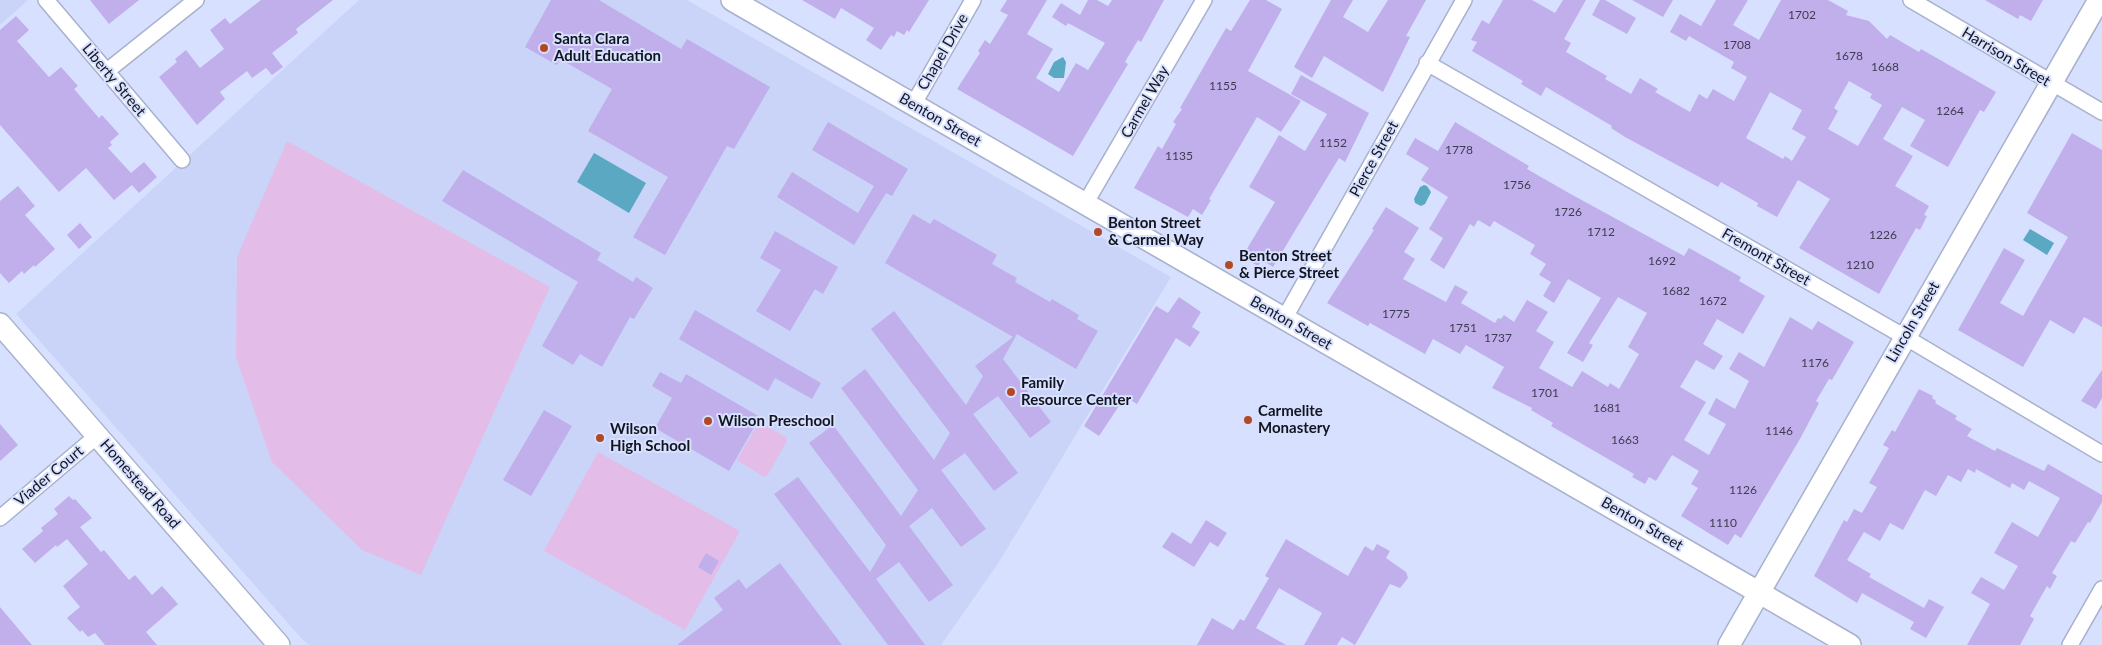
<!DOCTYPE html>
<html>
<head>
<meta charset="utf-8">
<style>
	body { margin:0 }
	canvas { display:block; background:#d7e0fe }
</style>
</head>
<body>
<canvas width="2102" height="645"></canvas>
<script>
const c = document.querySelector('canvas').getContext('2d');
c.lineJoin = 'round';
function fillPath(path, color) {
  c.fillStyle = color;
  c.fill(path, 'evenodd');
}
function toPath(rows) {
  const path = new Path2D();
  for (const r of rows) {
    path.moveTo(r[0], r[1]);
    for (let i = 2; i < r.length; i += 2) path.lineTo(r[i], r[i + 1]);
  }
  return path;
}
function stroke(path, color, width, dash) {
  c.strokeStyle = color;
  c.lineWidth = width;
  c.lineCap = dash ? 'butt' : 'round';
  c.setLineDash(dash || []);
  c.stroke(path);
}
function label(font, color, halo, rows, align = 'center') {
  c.font = font + ' Lato,sans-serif';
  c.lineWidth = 4;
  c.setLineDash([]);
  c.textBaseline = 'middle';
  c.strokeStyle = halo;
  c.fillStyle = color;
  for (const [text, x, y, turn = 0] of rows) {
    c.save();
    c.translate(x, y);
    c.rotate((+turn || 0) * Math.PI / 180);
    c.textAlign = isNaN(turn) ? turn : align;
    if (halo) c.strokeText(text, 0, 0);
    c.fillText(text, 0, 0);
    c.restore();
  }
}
fillPath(toPath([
	[0,0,28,0,0,25],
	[359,0,687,0,1171,277,999,562,941,645,309,645,301,638,16,314]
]), '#c9d4f8');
fillPath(toPath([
	[287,141,550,287,421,575,362,550,272,462,236,357,237,257],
	[761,423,786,437,787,441,767,476,764,477,737,460,758,424],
	[598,452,740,531,685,630,544,551]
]), '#e3bde8');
fillPath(toPath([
	[1063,57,1066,62,1064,78,1054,78,1048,74,1054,62],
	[594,153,646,183,629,213,577,182],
	[1424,185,1427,186,1431,192,1425,204,1421,206,1415,203,1414,199,1420,187],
	[2030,229,2054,243,2047,255,2023,240]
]), '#5aa8c2');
fillPath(toPath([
	[90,0,139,0,109,24],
	[261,0,333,0,296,29,298,33,272,53,283,67,272,75,266,68,252,78,247,71,220,92,225,99,197,125,159,77,177,62,175,59,186,50,200,68,224,49,210,30,225,18,230,24],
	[551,0,599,0,681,49,687,39,770,87,734,149,727,146,665,255,633,237,668,177,588,131,612,89,560,59,557,65,525,47],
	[802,0,929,0,909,32,907,30,904,35,897,31,894,37,891,35,881,50,866,40,874,28,841,8,835,19],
	[1007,0,1047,0,1027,34,1053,49,1036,78,1059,92,1076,63,1088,70,1105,43,1068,23,1066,26,1052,17,1061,3,1080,15,1088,0,1097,0,1108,6,1112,0,1164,0,1141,42,1138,40,1125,62,1128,64,1073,156,957,89,980,53,978,51,985,40,990,44,1008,15,1000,11],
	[1250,0,1266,0,1282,9,1248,71,1301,101,1281,132,1257,117,1209,199,1211,200,1202,215,1193,209,1188,217,1134,188,1158,146,1162,149,1176,124,1173,122,1182,109,1180,108,1226,28,1231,31],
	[1331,0,1353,0,1343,17,1368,32,1388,0,1426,0,1406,36,1410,37,1383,92,1324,56,1312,78,1294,67],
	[1503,0,1532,0,1555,13,1563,0,1586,0,1564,39,1571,43,1566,52,1607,76,1605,79,1631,94,1640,78,1658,89,1655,92,1690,112,1699,94,1707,99,1713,89,1734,101,1747,77,1731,68,1734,62,1689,36,1686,41,1670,32,1680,14,1701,26,1716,0,1748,0,1733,25,1759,40,1781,0,1828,0,1848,11,1846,15,1869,21,1887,39,1890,35,1919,52,1921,49,1996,92,1984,112,1980,110,1948,167,1910,146,1925,120,1902,107,1883,139,1913,156,1895,186,1929,206,1924,215,1927,216,1920,230,1916,228,1879,294,1799,248,1830,199,1798,180,1777,217,1757,206,1758,203,1721,182,1718,187,1625,137,1611,128,1612,126,1546,87,1541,96,1521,84,1523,81,1472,51,1477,42,1471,40,1482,20,1489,24],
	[1849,81,1872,94,1870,98,1882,105,1858,146,1828,129,1838,111,1834,108],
	[1770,92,1802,110,1792,129,1806,137,1792,161,1785,156,1783,159,1746,138],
	[1600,0,1605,0,1636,18,1627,34,1592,15],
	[1632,0,1673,0,1663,17],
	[1985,0,2043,0,2031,21,2020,15,2018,19],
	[16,16,29,30,17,41,49,77,61,67,78,86,74,89,99,118,102,115,119,134,110,142,112,145,108,148,131,173,144,162,157,177,139,193,132,185,114,200,86,168,59,192,0,125,0,30],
	[1301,75,1369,113,1345,162,1339,158,1273,267,1262,260,1258,266,1242,257,1275,202,1249,187,1279,135,1305,151,1327,114,1291,94],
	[828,122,908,169,892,196,886,193,854,245,777,197,792,172,858,213,874,186,812,150],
	[1455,122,1529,166,1527,169,1567,192,1684,256,1689,248,1741,277,1739,281,1765,296,1743,334,1717,319,1703,344,1723,356,1714,370,1696,360,1680,387,1706,402,1684,440,1709,455,1726,424,1708,414,1716,398,1735,409,1749,381,1729,369,1739,352,1764,367,1790,317,1812,330,1818,321,1854,342,1832,380,1829,379,1816,401,1819,403,1800,439,1741,538,1735,534,1728,545,1681,516,1698,488,1691,484,1699,471,1672,455,1656,481,1649,477,1645,484,1632,477,1634,474,1551,426,1553,423,1531,410,1532,408,1492,388,1504,367,1466,345,1460,354,1433,339,1425,354,1370,323,1368,326,1327,303,1374,230,1372,229,1386,207,1419,228,1404,252,1415,259,1403,279,1446,302,1455,285,1468,292,1461,303,1495,323,1498,318,1501,319,1504,315,1514,322,1527,300,1548,312,1536,331,1554,342,1539,368,1572,387,1582,371,1608,387,1610,383,1619,389,1639,354,1628,347,1647,313,1618,297,1589,343,1593,345,1583,362,1567,353,1601,298,1568,279,1554,303,1543,296,1551,282,1539,275,1546,264,1530,254,1535,245,1494,221,1490,227,1478,220,1474,227,1470,224,1444,269,1430,260,1443,238,1429,229,1448,197,1421,180,1429,168,1406,154,1415,138,1438,151],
	[2072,133,2102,150,2102,327,2084,317,2074,334,2050,320,2023,367,1958,330,2004,248,2025,260,2000,303,2023,316,2068,237,2027,213],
	[463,170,601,253,597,260,633,282,636,277,653,288,634,319,630,317,602,367,580,354,573,365,542,346,578,282,442,201],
	[18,186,35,206,25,215,55,249,35,267,34,265,24,274,22,271,9,283,0,273,0,201],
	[913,214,930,224,934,219,997,255,992,264,1017,278,1015,282,1050,302,1052,299,1079,315,1077,319,1098,331,1076,369,1017,334,1003,359,1051,422,1030,438,998,396,973,414,1018,473,994,491,965,453,941,470,986,529,961,547,932,508,909,526,953,585,929,602,899,562,876,579,925,645,888,645,774,494,798,477,870,572,886,545,809,443,833,425,901,516,918,490,841,388,865,369,934,460,950,433,871,329,894,311,966,405,983,376,975,366,1013,337,885,263],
	[80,223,92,237,79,249,67,235],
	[775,231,838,267,823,294,815,289,790,331,756,311,781,270,760,258],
	[1179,297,1201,312,1192,327,1200,332,1190,347,1176,338,1137,404,1125,397,1099,436,1084,426,1156,306,1168,313],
	[695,310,821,383,812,399,775,378,768,391,679,339],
	[2102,370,2102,398,2096,409,2081,401],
	[660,372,681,383,686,374,760,417,729,471,655,428,672,398,652,386],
	[1919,389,1933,396,1932,398,1936,401,1935,403,1957,416,1955,419,1972,429,1967,436,1995,451,1997,448,2044,471,2048,464,2102,495,2102,502,2090,523,2088,522,2075,543,2071,541,2052,573,2057,576,2050,589,2047,586,2030,616,2034,619,2020,645,1967,645,1990,604,1971,593,1981,577,2004,590,2018,566,1994,553,2012,522,2038,537,2060,498,2029,481,2024,490,2012,483,2010,488,1976,469,1975,473,1968,469,1961,482,1948,475,1936,496,1925,490,1903,530,1890,523,1880,541,1864,532,1847,560,1871,574,1869,577,1924,608,1929,599,1944,607,1926,638,1910,629,1914,622,1862,593,1857,603,1814,576,1844,520,1847,522,1854,509,1862,513,1877,487,1869,483,1889,448,1883,445,1892,430,1895,432],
	[544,410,572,426,531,496,503,480],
	[0,424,18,445,0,461],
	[69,496,73,500,75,499,92,518,80,527,101,552,104,550,129,580,135,575,152,595,162,586,178,604,146,632,157,645,105,645,95,633,88,637,82,630,80,632,67,618,80,607,63,586,88,564,67,539,57,547,56,545,35,563,22,549,43,531,41,528,58,514,54,509],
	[1206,520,1227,533,1218,547,1210,542,1194,567,1162,547,1172,532,1191,544],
	[1286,539,1348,576,1365,546,1373,551,1377,544,1390,551,1386,558,1406,572,1408,578,1400,588,1390,584,1355,645,1342,637,1337,645,1304,645,1322,613,1279,588,1256,628,1286,645,1197,645,1212,618,1233,630,1240,619,1244,621,1269,578,1265,576],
	[706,553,719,561,711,575,698,567],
	[780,563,842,645,677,645,723,610,714,598,739,579,746,589],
	[0,607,32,645,0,645]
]), '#c0afeb');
const street = toPath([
	[46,0,182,160],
	[1911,0,2102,112],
	[1427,63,1905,337,2102,454],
	[107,71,196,0],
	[913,105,973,0],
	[1085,204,1204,0],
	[1284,319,1464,0],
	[0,518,98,435],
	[2070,645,2102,589]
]);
const secondary = toPath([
	[732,0,1850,645],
	[0,324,279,645],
	[1729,645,2099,0]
]);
stroke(street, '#a8b1cd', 18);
stroke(secondary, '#a8b1cd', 24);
stroke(street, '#fff', 15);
stroke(secondary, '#fff', 21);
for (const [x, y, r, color] of [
	[544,48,5,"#b14927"],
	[1098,232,5,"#b14927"],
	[1229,265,5,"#b14927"],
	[1011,392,5,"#b14927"],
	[1248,420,5,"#b14927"],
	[708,421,5,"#b14927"],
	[600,438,5,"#b14927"]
]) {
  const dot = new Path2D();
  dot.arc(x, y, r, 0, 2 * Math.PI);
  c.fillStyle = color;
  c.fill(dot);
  stroke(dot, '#d7e0fe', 2);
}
label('12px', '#3e3c52', null, [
	["1702",1802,15],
	["1708",1737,45],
	["1678",1849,56],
	["1668",1885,67],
	["1155",1223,86],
	["1264",1950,111],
	["1152",1333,143],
	["1778",1459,150],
	["1135",1179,156],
	["1756",1517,185],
	["1726",1568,212],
	["1712",1601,232],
	["1226",1883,235],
	["1692",1662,261],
	["1210",1860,265],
	["1682",1676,291],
	["1672",1713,301],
	["1775",1396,314],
	["1751",1463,328],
	["1737",1498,338],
	["1176",1815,363],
	["1701",1545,393],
	["1681",1607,408],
	["1146",1779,431],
	["1663",1625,440],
	["1126",1743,490],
	["1110",1723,523]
]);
label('bold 15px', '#12151f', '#d7e0fe', [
	["Santa Clara",554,39],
	["Adult Education",554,56],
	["Benton Street",1108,223],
	["& Carmel Way",1108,240],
	["Benton Street",1239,256],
	["& Pierce Street",1239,273],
	["Family",1021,383],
	["Resource Center",1021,400],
	["Carmelite",1258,411],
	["Monastery",1258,428],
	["Wilson Preschool",718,421],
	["Wilson",610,429],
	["High School",610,446]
], 'left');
label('15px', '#12151f', '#d7e0fe', [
	["Chapel Drive",943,52,-60],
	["Harrison Street",2006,57,31],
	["Liberty Street",114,80,50],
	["Carmel Way",1145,102,-60],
	["Benton Street",940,120,30],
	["Pierce Street",1374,159,-61],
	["Fremont Street",1766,257,30],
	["Lincoln Street",1913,322,-60],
	["Benton Street",1291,323,30],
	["Viader Court",49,476,-40],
	["Homestead Road",140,484,49],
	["Benton Street",1642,524,30]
]);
</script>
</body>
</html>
